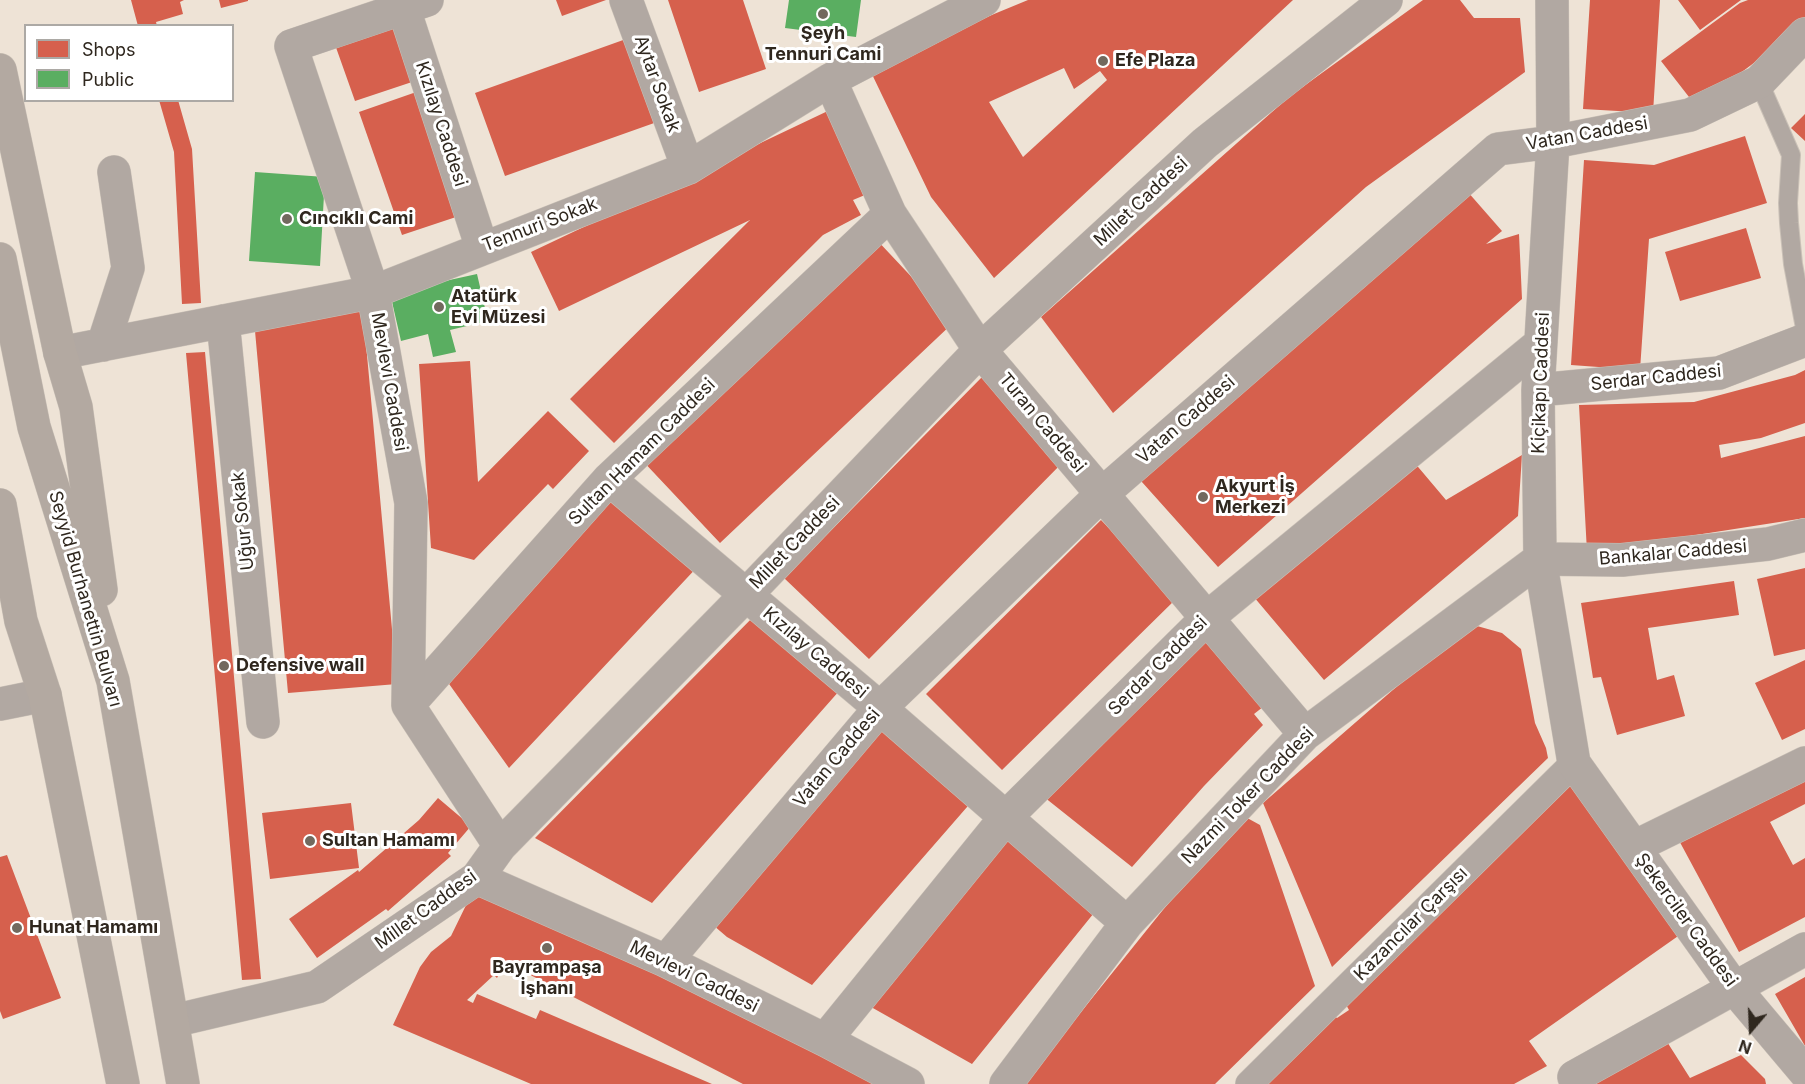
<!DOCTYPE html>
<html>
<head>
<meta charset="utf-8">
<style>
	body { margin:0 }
	#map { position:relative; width:1805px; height:1084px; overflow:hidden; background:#eee3d6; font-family:Inter,sans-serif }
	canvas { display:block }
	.legend { position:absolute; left:24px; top:24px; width:210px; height:78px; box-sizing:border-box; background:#fff; border:2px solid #aca9a5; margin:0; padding:8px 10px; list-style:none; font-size:18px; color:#2f271e }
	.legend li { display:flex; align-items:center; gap:12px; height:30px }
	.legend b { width:30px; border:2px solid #aca9a5 }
	.north { position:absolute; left:1721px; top:1000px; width:60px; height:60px; -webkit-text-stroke:4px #fff; paint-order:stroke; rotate:199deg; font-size:16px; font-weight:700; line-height:24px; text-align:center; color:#2f271e }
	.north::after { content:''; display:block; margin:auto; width:21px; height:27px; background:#2f271e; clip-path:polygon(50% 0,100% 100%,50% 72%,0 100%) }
</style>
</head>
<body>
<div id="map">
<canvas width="1805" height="1084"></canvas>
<ul class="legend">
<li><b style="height:16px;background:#d6604d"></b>Shops</li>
<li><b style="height:16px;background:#5aae61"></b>Public</li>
</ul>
<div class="north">N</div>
</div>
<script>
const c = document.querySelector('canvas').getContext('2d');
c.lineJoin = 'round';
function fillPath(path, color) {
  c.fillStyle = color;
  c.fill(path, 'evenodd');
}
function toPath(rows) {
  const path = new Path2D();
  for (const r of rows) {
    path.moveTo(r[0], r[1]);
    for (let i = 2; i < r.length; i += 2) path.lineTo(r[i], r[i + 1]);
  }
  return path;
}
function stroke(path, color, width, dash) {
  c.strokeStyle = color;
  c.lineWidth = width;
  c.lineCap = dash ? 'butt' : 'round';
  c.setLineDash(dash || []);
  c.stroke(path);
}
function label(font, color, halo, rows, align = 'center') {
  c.font = font + ' Inter,sans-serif';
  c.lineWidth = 6;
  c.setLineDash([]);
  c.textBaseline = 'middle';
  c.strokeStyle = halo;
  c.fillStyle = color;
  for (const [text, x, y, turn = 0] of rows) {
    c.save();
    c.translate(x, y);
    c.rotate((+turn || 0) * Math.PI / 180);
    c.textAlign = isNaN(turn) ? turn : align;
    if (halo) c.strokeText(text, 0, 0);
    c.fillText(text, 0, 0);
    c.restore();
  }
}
fillPath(toPath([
	[131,0,184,0,180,2,183,14,156,22,157,26,138,26],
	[219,0,248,0,248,1,221,8],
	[556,0,606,0,562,16],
	[668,0,743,0,766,69,699,92],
	[1028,0,1293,0,994,278,931,197,868,66],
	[1064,68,1074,89,1100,71,1107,80,1023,157,989,102],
	[1423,0,1460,0,1474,18,1520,18,1525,72,1366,187,1113,413,1041,317,1290,96],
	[1590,0,1660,0,1653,113,1583,109],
	[1678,0,1741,0,1700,30],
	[1748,0,1805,0,1805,25,1696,106,1661,61,1740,3],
	[397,18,418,80,355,101,333,39],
	[626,39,657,122,505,176,475,93],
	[422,90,465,214,402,235,359,112],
	[159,100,178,100,192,149,201,303,182,304,174,152],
	[832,109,872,192,853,200,861,215,823,235,614,443,570,399,750,220,559,311,531,252],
	[1805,114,1805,141,1791,128],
	[1745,136,1767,203,1649,239,1640,370,1571,365,1584,160,1654,165],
	[1460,183,1502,231,1486,244,1519,234,1522,299,1218,567,1133,472],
	[1746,228,1761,278,1680,301,1665,252],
	[874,237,954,322,720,543,639,457],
	[363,311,397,684,288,693,254,320],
	[205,352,261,979,242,980,186,353],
	[470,361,478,482,548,411,589,451,553,489,548,484,474,560,431,548,419,364],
	[1805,370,1805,423,1761,438,1719,445,1721,458,1805,436,1805,518,1587,552,1579,405,1694,402,1795,375],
	[983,376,1067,458,869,659,784,578],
	[1408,455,1446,500,1522,455,1518,516,1324,680,1248,590],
	[618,486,701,563,509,768,442,674],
	[1101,520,1178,597,1002,770,926,694],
	[1805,568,1805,649,1774,656,1757,579],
	[1734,581,1739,615,1648,628,1657,680,1674,675,1685,716,1617,735,1601,677,1593,678,1581,603],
	[759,611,840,690,652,903,535,838],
	[1477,626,1502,633,1521,649,1535,723,1546,748,1548,758,1332,967,1263,803,1441,648],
	[1204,629,1268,703,1254,714,1263,725,1204,786,1132,867,1039,793],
	[1805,660,1805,729,1782,740,1755,683],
	[880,718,974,799,812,985,727,937,706,919],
	[1805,769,1805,804,1770,822,1793,865,1805,858,1805,917,1739,952,1675,833],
	[1569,779,1681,934,1529,1041,1547,1066,1514,1084,1257,1084,1329,1012,1337,1018,1349,1010,1344,1001],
	[438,798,471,826,448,853,451,856,388,911,386,909,317,958,289,919,358,870,359,872,419,820],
	[351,803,359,868,270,879,262,813],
	[1240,814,1260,825,1315,986,1215,1084,1023,1084],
	[1006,827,1102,903,972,1064,864,1003],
	[7,855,61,998,3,1019,0,1011,0,857],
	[495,890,882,1084,743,1084,505,962,497,978,494,975,467,1000,473,1003,477,994,536,1019,540,1010,712,1084,531,1084,393,1025,420,967,431,952,451,936,470,897],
	[1805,977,1805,1046,1775,994],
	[1664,1037,1690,1078,1741,1055,1765,1079,1766,1084,1586,1084]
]), '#d6604d');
fillPath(toPath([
	[789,0,861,0,856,37,785,28],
	[255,172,325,177,320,266,249,261],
	[477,274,488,321,450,330,456,352,433,357,428,334,401,341,390,293]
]), '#5aae61');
const service = toPath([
	[1759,82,1791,155,1788,203,1789,223,1793,264,1805,328]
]);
const pedestrian = toPath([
	[1249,1084,1574,763]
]);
const minor = toPath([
	[401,0,482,248],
	[427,0,291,46,373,292,411,503,408,705,500,846],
	[626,0,688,168],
	[1552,0,1553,142,1538,390,1540,559,1574,763,1735,989,1805,1072],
	[830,80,890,214,980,350,1305,734],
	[223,321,263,722],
	[103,345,128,268,114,172],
	[60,353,373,292,688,168,830,80,984,0],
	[1538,390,1719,373,1805,340],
	[609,479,880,708,1127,923],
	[1540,559,1622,560,1768,544,1805,535],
	[0,704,45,695],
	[408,705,609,479,890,214],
	[1634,847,1805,763],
	[477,878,666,961,825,1040,908,1084],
	[666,961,880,708,1102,494,1498,149,1553,142,1690,115,1759,82,1805,34],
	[173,1021,317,987,477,878,500,846,745,596,980,350,1205,143,1386,0],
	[825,1040,1006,817,1207,618,1540,344],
	[1574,1077,1805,949],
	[1006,1084,1127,923,1305,734,1540,559]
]);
const primary = toPath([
	[0,70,60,353,76,407,101,590],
	[0,259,34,427,113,681,183,1084],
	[0,505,21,621,45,695,123,1084]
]);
stroke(service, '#cac1b7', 20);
stroke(pedestrian, '#cac1b7', 28);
stroke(minor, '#cac1b7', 34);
stroke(primary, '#cac1b7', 34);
stroke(service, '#b1a8a2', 18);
stroke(pedestrian, '#b1a8a2', 27);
stroke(minor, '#b1a8a2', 33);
stroke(primary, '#b3a9a1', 33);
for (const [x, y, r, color] of [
	[823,14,6,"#72695e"],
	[1103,61,6,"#72695e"],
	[287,219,6,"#72695e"],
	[439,307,6,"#72695e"],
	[1203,497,6,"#72695e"],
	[224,666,6,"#72695e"],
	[310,841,6,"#72695e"],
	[17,928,6,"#72695e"],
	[547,948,6,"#72695e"]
]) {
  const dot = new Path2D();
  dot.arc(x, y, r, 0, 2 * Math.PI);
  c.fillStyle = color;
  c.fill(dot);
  stroke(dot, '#fff', 2);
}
label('bold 18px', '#2f271e', '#fff', [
	["Şeyh",823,34,"center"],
	["Tennuri Cami",823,55,"center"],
	["Efe Plaza",1115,61],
	["Cıncıklı Cami",299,219],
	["Atatürk",451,297],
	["Evi Müzesi",451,318],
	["Akyurt İş",1215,487],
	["Merkezi",1215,508],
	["Defensive wall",236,666],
	["Sultan Hamamı",322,841],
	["Hunat Hamamı",29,928],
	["Bayrampaşa",547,968,"center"],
	["İşhanı",547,989,"center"]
], 'left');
label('18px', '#2f271e', '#fff', [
	["Aytar Sokak",657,84,70],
	["Kızılay Caddesi",441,124,72],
	["Vatan Caddesi",1587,134,-10],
	["Millet Caddesi",1141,202,-43],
	["Tennuri Sokak",540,225,-21],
	["Serdar Caddesi",1656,378,-6],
	["Mevlevi Caddesi",389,382,80],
	["Kiçikapı Caddesi",1541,383,-88],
	["Vatan Caddesi",1186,420,-41],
	["Turan Caddesi",1042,423,50],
	["Sultan Hamam Caddesi",642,452,-45],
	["Uğur Sokak",243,521,-96],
	["Millet Caddesi",795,543,-46],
	["Bankalar Caddesi",1673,553,-5],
	["Seyyid Burhanettin Bulvarı",85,599,74],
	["Kızılay Caddesi",815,653,40],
	["Serdar Caddesi",1158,666,-45],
	["Vatan Caddesi",837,758,-50],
	["Nazmi Toker Caddesi",1248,796,-46],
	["Millet Caddesi",426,910,-36],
	["Şekerciler Caddesi",1686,920,54],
	["Kazancılar Çarşısı",1411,924,-45],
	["Mevlevi Caddesi",694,977,26]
]);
</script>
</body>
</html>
